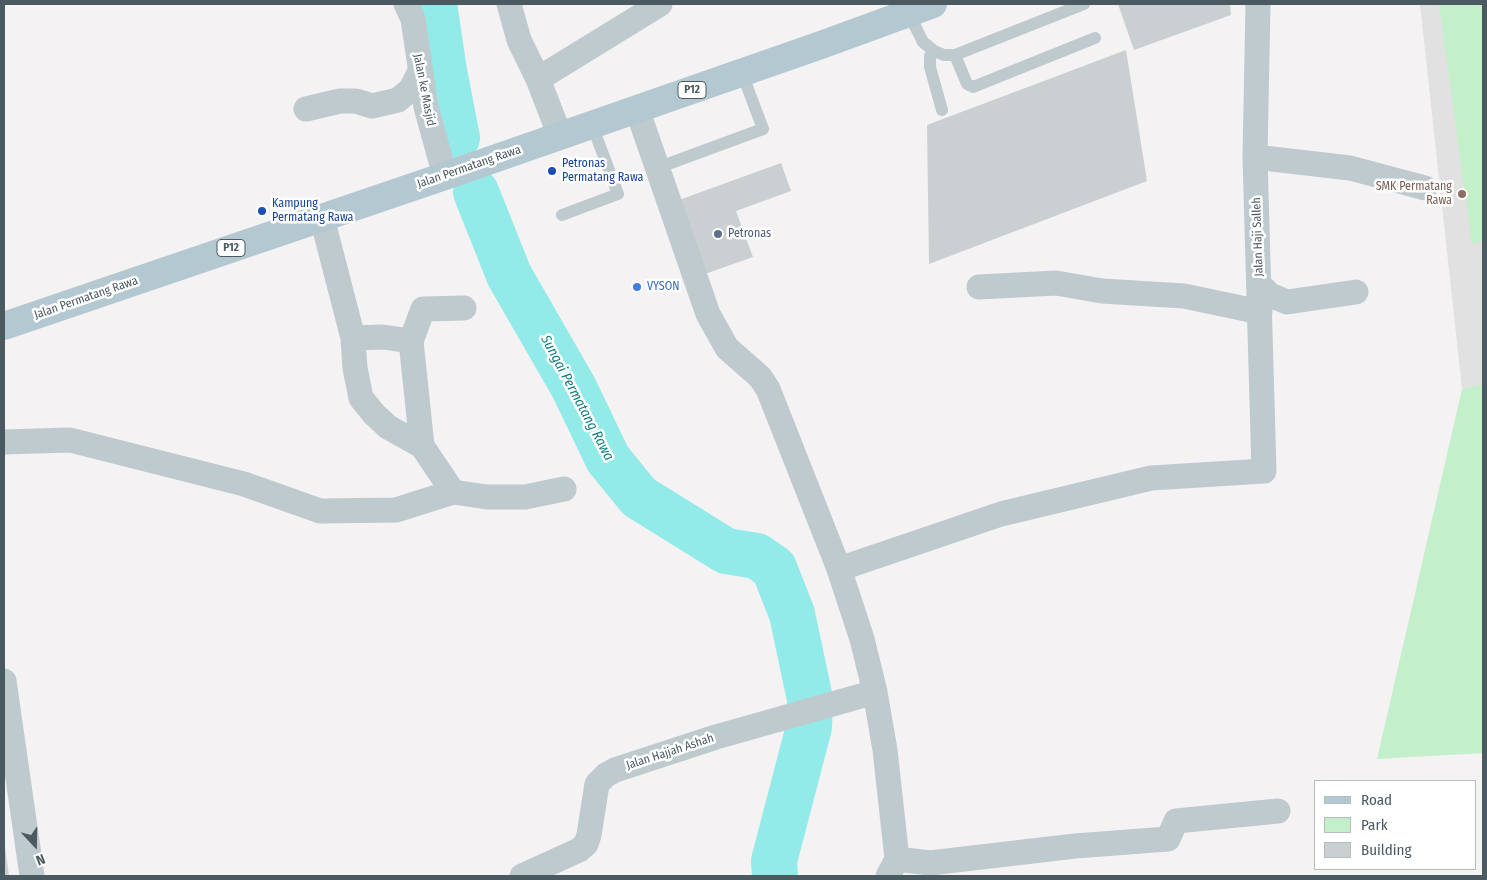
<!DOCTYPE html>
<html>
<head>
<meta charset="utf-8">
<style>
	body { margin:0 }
	#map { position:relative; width:1487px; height:880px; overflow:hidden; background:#f4f2f3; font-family:"Fira Sans Condensed",sans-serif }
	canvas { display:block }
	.frame { position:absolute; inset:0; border:5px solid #4a5a60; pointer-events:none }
	.legend { position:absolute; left:1314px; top:780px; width:162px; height:90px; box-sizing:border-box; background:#fff; border:1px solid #b7bdbf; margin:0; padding:6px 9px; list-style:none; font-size:15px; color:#4a5a60 }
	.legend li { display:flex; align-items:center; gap:10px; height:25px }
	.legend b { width:25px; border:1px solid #b7bdbf }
	.north { position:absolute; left:10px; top:820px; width:50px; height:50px; -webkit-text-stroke:4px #fff; paint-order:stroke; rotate:159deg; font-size:14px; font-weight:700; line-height:20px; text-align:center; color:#4a5a60 }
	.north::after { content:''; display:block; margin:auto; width:18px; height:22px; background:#4a5a60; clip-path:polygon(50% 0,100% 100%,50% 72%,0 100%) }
</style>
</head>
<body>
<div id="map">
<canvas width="1487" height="880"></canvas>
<div class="frame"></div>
<ul class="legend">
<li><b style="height:6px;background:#b3c8d0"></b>Road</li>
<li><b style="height:14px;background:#c4efcb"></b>Park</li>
<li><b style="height:14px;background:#cacfd1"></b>Building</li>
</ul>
<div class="north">N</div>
</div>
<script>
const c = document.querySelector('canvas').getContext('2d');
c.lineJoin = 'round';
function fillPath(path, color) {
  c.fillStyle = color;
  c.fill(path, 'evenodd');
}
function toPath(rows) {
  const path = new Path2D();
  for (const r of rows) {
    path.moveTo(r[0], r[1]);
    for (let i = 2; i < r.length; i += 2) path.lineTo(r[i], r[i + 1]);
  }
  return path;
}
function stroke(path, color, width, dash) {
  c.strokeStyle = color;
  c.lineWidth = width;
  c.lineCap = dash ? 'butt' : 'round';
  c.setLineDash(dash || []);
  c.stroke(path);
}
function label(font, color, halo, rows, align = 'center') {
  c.font = font + ' "Fira Sans Condensed",sans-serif';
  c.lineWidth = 5;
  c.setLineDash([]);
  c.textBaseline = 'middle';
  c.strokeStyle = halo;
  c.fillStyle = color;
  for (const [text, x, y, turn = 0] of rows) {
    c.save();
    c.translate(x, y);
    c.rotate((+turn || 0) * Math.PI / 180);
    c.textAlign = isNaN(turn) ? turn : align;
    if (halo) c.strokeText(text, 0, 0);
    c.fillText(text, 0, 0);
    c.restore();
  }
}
fillPath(toPath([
	[1420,4,1483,4,1483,384,1462,389]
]), '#e2e1e2');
fillPath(toPath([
	[1439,4,1483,4,1483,241,1472,244],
	[1483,384,1483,753,1377,759,1462,389]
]), '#c4efcb');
stroke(toPath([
	[434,4,444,71,457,138],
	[476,192,509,275,574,388,608,459,639,497,726,551,757,556,774,568,792,614,810,699,809,727,774,861,775,876]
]), '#92ebe9', 46);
fillPath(toPath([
	[1118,4,1230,4,1231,15,1134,50],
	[1126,50,1147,181,929,264,927,125],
	[781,163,791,191,736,211,753,257,705,274,679,200],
	[4,847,5,847,9,876,4,876]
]), '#cacfd1');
stroke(toPath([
	[909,14,923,42,934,51,944,55,955,55,1084,4],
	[934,51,930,56,930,67,942,110],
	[955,55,967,84,973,87,1095,38],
	[657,168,763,129,742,73],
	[562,215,618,194,592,125]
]), '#becace', 12);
stroke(toPath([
	[406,4,413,19,426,107,445,176],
	[509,4,519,40,538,79,560,136],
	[538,79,660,4],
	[306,109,340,101,356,101,372,106,398,100,411,89,419,73],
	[637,109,708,314,727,348,760,377,768,389,839,569,862,639,875,692,885,750,897,859,888,876],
	[1255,157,1350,168,1425,188],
	[322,218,353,338,355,368,361,398,374,414,388,427,422,446,453,492],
	[1260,285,1270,295,1287,302,1356,292],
	[979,287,1056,283,1102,291,1184,296,1260,312],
	[353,338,383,337,411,341],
	[4,442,70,440,244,484,320,511,396,510,453,492,487,497,525,497,564,489],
	[422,446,411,341,423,309,464,308],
	[839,569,1001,514,1151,478,1264,471,1255,157,1258,4],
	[4,681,32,876],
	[897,859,930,863,1075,846,1168,839,1176,821,1278,811],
	[522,876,579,850,586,844,589,835,597,784,606,775,615,770,716,737,875,692]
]), '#becace', 25);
stroke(toPath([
	[4,326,445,176,821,45,933,4]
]), '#b3c8d0', 28);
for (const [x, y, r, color] of [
	[552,171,5,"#1a4fb4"],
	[1462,194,5,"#8d6e63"],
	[262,211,5,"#1a4fb4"],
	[718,234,5,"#5c6f8a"],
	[637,287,5,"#3f7fe0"]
]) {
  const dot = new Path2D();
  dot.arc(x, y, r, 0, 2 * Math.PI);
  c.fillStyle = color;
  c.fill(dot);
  stroke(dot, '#fff', 2);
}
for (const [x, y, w] of [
	[692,90,28],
	[231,248,28]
]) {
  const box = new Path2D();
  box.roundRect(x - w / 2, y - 8.5, w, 17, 4);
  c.fillStyle = '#fff';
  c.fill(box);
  stroke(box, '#4a5a60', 1);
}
label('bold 11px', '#4a5a60', null, [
	["P12",692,90],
	["P12",231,248]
]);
label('12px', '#4a5a60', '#fff', [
	["Jalan ke Masjid",424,90,79],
	["Jalan Permatang Rawa",469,167,-19],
	["Jalan Haji Salleh",1258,237,-92],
	["Jalan Permatang Rawa",86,298,-19],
	["Jalan Hajjah Ashah",670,752,-18]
]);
label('12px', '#164399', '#fff', [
	["Petronas",562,164],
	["Permatang Rawa",562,178],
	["Kampung",272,204],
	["Permatang Rawa",272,218]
], 'left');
label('12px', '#785e54', '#fff', [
	["SMK Permatang",1452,187],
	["Rawa",1452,201]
], 'right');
label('12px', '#4e5e75', '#fff', [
	["Petronas",728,234]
], 'left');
label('12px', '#366cbe', '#fff', [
	["VYSON",647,287]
], 'left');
label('italic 14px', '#117e7b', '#fff', [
	["Sungai Permatang Rawa",577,398,62]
]);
</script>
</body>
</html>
